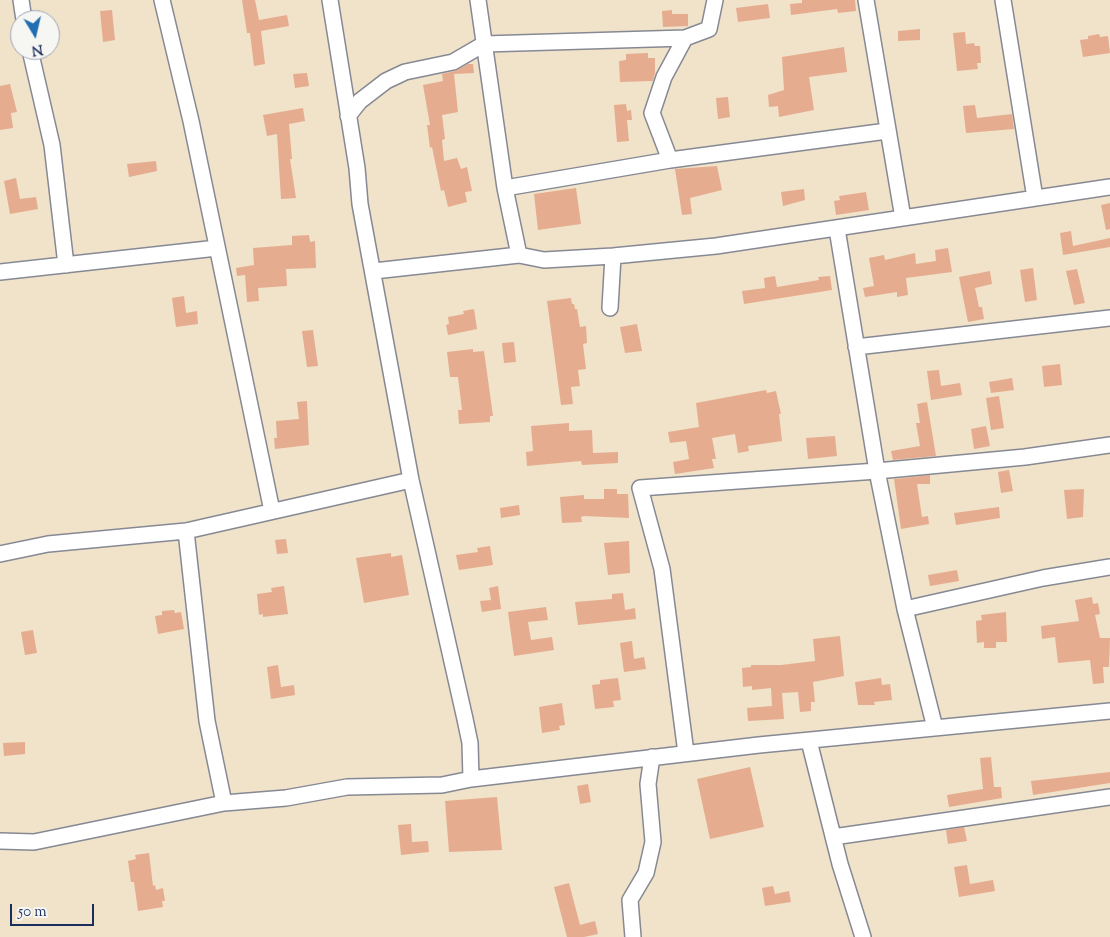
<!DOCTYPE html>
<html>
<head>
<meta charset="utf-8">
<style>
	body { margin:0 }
	#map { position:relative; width:1110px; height:937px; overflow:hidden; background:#f0e3c9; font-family:"Sorts Mill Goudy",serif }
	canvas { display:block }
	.north { position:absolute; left:10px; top:10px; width:50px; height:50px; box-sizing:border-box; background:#f6f6f2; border:1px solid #9ea6b7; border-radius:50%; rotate:171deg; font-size:14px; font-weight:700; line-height:20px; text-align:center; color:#1b2f5e }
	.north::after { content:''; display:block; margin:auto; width:18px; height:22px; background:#1f6fb2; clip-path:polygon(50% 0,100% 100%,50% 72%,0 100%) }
	.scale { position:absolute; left:10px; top:904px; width:84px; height:22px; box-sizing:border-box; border:2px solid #1b2f5e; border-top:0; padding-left:6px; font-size:15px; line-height:18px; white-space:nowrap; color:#1b2f5e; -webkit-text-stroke:4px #f6f6f2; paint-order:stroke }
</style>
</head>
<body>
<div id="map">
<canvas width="1110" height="937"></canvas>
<div class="north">N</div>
<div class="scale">50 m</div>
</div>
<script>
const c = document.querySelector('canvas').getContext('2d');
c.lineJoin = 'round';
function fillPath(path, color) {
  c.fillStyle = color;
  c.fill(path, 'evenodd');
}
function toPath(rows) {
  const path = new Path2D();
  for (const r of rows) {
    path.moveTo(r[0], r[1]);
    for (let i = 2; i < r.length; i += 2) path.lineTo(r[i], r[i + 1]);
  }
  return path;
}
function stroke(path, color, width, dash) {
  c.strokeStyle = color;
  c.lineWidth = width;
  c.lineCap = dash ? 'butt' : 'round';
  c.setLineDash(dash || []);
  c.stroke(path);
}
fillPath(toPath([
	[242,0,255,0,259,20,287,15,289,26,261,31,265,64,254,66,250,33,247,33],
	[802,0,855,0,856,11,838,13,837,9,791,15,790,4,802,3],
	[768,4,770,18,738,22,736,8],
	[112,10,115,40,103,42,100,11],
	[672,10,672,14,688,14,688,26,663,27,662,11],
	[920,29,920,40,898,41,898,31],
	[965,32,966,44,974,43,975,46,980,46,981,63,977,63,978,69,957,71,953,33],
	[1099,34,1100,37,1108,36,1110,53,1083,57,1080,40,1088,39,1088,36],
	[844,47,847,72,809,77,814,110,779,117,778,106,769,107,768,95,784,90,782,57],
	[648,53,648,58,655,58,655,73,653,81,620,82,619,61,626,60,626,54],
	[468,64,473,64,474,73,454,74,458,112,442,115,445,139,442,140,444,161,457,158,461,169,467,167,472,191,465,192,467,202,448,207,444,190,441,191,432,147,430,148,427,125,430,125,423,85,443,81,442,74,455,71],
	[307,73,309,86,295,88,293,74],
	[10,84,17,112,11,113,13,128,0,130,0,86],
	[728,97,730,117,718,119,716,98],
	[626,104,627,111,631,110,632,120,627,120,629,141,617,142,614,105],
	[975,105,977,118,1012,114,1014,129,966,133,963,106],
	[303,108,305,121,289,124,292,159,290,159,296,198,281,199,277,134,267,136,263,115],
	[156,161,157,171,129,177,127,164],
	[717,166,722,190,690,198,692,214,682,215,675,169],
	[16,178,20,199,36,197,38,209,10,214,4,181],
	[576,188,581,224,538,230,534,194],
	[804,189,805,200,783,206,781,192],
	[866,192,869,210,836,215,834,201,840,200,839,196],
	[1110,203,1110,229,1106,230,1101,205],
	[1071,231,1073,246,1110,238,1110,247,1063,255,1060,233],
	[309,235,310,242,315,241,316,268,286,269,287,286,258,288,259,301,247,302,245,275,237,276,236,268,254,265,253,248,292,245,292,236],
	[948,248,952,272,906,278,908,295,897,297,897,292,865,297,863,288,874,286,869,258,884,255,885,260,915,253,916,264,936,261,935,250],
	[1033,268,1037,300,1025,302,1020,270],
	[1077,269,1085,303,1074,305,1066,271],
	[990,271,992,284,975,288,979,307,982,307,984,319,968,322,959,277],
	[775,276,777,287,819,280,818,277,830,276,832,290,744,304,742,291,765,288,764,278],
	[184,296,186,313,197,311,198,324,176,327,172,298],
	[571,298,572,304,574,304,575,309,577,309,580,327,586,326,587,343,583,344,586,369,578,370,580,386,571,387,573,404,561,405,547,301],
	[474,309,477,329,448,335,446,325,449,324,448,317,464,314,463,311],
	[637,324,642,351,625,353,620,327],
	[313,330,318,366,307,367,302,331],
	[514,342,516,362,504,363,502,343],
	[473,349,473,352,484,351,493,416,490,416,490,422,459,424,458,410,462,410,458,377,450,377,447,352],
	[1060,364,1062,385,1044,387,1042,366],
	[939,370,941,386,960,383,962,395,931,400,927,371],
	[1012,378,1014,390,991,393,989,382],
	[766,390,767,393,776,391,781,414,779,414,782,441,748,446,749,451,738,453,735,434,712,438,716,459,712,459,714,468,675,474,673,462,689,459,686,441,670,443,668,432,699,427,696,403],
	[999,396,1004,428,991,430,986,398],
	[307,401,309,445,275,449,274,438,277,438,276,421,299,419,297,402],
	[927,402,936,456,893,460,891,451,920,446,916,423,920,423,917,404],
	[569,423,569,431,592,430,593,453,618,452,618,463,582,465,581,461,527,466,526,452,533,451,531,426],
	[986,426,990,446,974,449,971,429],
	[835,436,837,456,808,459,806,438],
	[1009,470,1013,491,1001,493,998,472],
	[930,475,930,484,917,484,922,517,928,516,929,524,901,529,894,479],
	[604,489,617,489,617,494,628,494,629,518,584,516,581,517,582,522,562,523,560,497,584,495,584,499,604,499],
	[1084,489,1083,517,1067,519,1064,490],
	[519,505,520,515,501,518,500,508],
	[999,507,1000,518,956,525,954,513],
	[286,539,288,553,277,554,275,540],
	[629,541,630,573,608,575,604,543],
	[490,546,493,565,459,570,456,555,478,552,477,548],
	[391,553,391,557,402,555,409,595,364,603,356,558],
	[957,570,959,581,930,586,928,575],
	[284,586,288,614,263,617,263,614,259,615,257,594,272,592,271,588],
	[498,586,501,609,482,612,480,601,491,600,489,588],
	[623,593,625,610,635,608,636,619,578,625,575,602,612,599,612,594],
	[1092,597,1093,604,1098,603,1100,614,1095,615,1100,638,1110,638,1109,667,1103,667,1104,683,1093,684,1090,660,1058,663,1055,637,1042,639,1041,626,1079,621,1075,600],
	[546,607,548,620,528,622,531,640,552,637,554,650,514,656,508,612],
	[174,610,175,613,181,612,184,629,158,634,155,616,162,615,162,611],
	[1006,612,1007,642,996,642,996,648,984,648,984,642,977,643,976,621,982,620,981,615],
	[33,630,37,653,25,655,21,632],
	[840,636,844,676,813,682,815,702,811,702,811,711,800,712,798,692,782,693,784,719,748,721,747,708,772,706,771,688,752,690,752,686,743,687,742,668,751,667,751,665,781,665,815,661,813,639],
	[632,641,634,659,644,657,646,669,624,672,620,643],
	[278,665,281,687,294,685,295,695,271,699,267,667],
	[618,678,621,700,613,701,614,707,595,709,592,685,600,684,600,680],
	[881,678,882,685,890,684,892,700,874,702,875,705,858,705,855,682],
	[562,703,565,725,559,726,560,730,542,733,539,707],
	[25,742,25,754,4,756,3,743],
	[991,757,994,787,1001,787,1002,798,949,807,947,795,983,789,980,758],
	[750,767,764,827,710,839,697,779],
	[1110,772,1110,783,1033,795,1031,781],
	[588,784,591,802,580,804,577,786],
	[497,797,502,850,449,852,445,801],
	[411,824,412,842,428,841,429,852,401,855,398,825],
	[964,827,967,841,948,844,946,830],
	[149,853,153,886,155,885,156,890,163,888,165,901,162,901,163,907,138,911,134,882,131,882,128,861,136,859,135,855],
	[967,865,970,884,993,880,995,891,959,897,954,867],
	[569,883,580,925,595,921,598,934,584,937,567,937,554,887],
	[773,886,775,894,789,891,791,902,765,906,762,888]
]), '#e6ac8f');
const minor = toPath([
	[21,0,24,20],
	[162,0,191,121,272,511],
	[330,0,357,168,360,204,411,480,465,719,470,743,471,779],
	[478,0,505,188,519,255],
	[866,0,903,218],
	[1003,0,1035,198],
	[30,50,52,145,66,265],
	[348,116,360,101,386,81,405,72,453,62,484,44,685,38],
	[670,160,652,113,664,77,685,38,709,29,715,0],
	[505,188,670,160,887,131],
	[837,229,877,471,905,609,935,728],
	[374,271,519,255,544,260,613,256,716,246,1110,187],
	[0,272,217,248],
	[610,308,613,256],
	[856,347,1110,318],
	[186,531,411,480],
	[0,554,48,544,186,531,207,721,224,803],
	[905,609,1043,578,1110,567],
	[809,741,840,864,863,937],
	[686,753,662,569,640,488,877,471,1025,457,1110,445],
	[833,837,1110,797],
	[0,841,34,842,224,803,286,798,347,787,442,785,471,779,759,745,1110,711],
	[633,937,630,900,646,873,653,842,648,784,652,757]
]);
stroke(minor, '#868994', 18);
stroke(minor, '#fff', 15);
</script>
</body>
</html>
